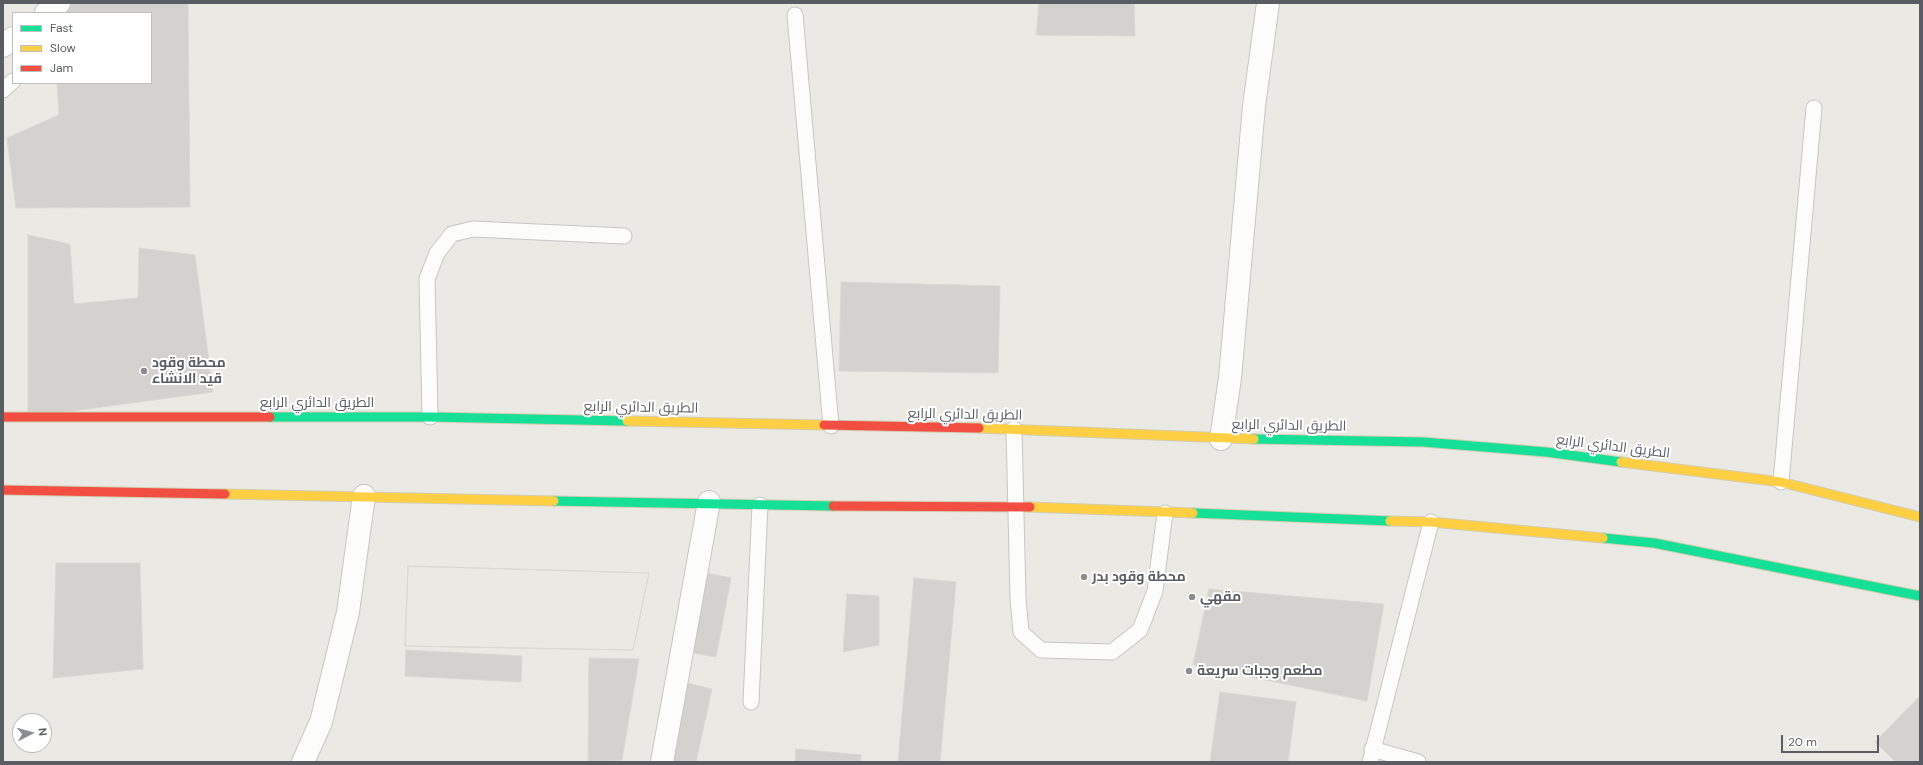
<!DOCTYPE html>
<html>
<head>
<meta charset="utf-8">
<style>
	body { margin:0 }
	#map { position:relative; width:1923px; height:765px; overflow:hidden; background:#eae9e3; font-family:"DM Sans",sans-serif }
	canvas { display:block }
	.frame { position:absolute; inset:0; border:4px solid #595c62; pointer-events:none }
	.legend { position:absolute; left:12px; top:12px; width:140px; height:72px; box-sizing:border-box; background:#fff; border:1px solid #bdbec0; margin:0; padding:5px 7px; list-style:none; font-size:12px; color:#595c62 }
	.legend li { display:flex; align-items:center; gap:8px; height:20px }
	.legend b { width:20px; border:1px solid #bdbec0 }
	.north { position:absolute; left:12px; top:713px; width:40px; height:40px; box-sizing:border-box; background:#fff; border:1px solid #bdbec0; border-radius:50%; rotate:84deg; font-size:11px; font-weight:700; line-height:16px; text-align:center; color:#595c62 }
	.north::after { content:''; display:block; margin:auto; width:14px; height:18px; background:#8c8d8f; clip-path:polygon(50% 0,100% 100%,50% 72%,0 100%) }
	.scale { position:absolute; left:1781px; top:735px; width:98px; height:18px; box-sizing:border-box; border:2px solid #595c62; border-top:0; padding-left:5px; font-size:12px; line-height:14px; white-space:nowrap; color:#595c62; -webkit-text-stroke:3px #fff; paint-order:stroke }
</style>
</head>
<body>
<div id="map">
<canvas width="1923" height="765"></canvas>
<div class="frame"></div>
<ul class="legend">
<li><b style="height:5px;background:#16e098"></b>Fast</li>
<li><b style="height:5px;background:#ffcf43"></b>Slow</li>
<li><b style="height:5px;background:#f24e42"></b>Jam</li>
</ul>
<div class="north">N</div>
<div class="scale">20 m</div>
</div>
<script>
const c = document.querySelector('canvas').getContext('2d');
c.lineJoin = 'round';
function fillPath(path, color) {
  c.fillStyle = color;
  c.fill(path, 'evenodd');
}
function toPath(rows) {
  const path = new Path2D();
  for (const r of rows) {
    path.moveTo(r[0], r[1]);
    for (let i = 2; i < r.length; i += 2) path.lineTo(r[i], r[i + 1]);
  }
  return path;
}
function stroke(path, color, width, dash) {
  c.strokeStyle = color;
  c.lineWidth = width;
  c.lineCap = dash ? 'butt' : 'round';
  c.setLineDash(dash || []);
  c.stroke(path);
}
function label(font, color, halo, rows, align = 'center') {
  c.font = font + ' "DM Sans",Cairo,sans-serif';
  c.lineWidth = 4;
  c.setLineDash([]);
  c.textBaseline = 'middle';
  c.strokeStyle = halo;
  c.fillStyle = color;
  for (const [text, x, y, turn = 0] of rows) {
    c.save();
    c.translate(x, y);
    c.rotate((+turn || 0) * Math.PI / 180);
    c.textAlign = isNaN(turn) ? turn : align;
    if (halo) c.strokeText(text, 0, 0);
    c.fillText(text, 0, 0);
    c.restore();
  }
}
const building = toPath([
	[58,3,188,3,190,207,16,208,7,138,59,115,57,83,151,83,151,13,52,13,58,3],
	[1039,3,1134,3,1135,36,1036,35,1039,3],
	[28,235,70,244,74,304,138,298,139,248,195,255,213,392,28,417,28,235],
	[841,282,1000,286,998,373,839,371,841,282],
	[56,563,140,563,143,669,53,678,56,563],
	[408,566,649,573,633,650,405,646,408,566],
	[408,566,649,573,633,650,405,646,408,566],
	[702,572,731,578,716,657,687,652,702,572],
	[914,578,956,582,940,762,898,762,914,578],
	[1209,589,1384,604,1367,701,1193,665,1209,589],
	[847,594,879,596,879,645,843,652,847,594],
	[406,650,522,656,521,682,405,676,406,650],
	[589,658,639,659,622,760,588,762,589,658],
	[683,682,712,689,696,762,665,762,683,682],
	[1220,692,1296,702,1288,762,1210,762,1220,692],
	[1920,696,1920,761,1896,762,1875,742,1920,696],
	[796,749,861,755,860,762,795,762,796,749]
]);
fillPath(building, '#d3d2ce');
stroke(building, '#dad8d2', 1);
const lane = toPath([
	[795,15,831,426],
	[3,90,13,81],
	[430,417,427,279,437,253,452,234,473,229,624,236],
	[1014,429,1018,598,1021,632,1041,650,1112,652,1140,630,1155,591,1165,513],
	[1781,482,1814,108],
	[751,702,760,505],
	[1372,749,1418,762],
	[1370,762,1431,522]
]);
const street = toPath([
	[46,13,59,3],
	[3,46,13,38],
	[1221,439,1230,378,1254,106,1268,3],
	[303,762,321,722,348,612,364,496],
	[662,762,709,502]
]);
const fast = toPath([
	[270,417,430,417,627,421],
	[1254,439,1423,442,1546,452,1621,462],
	[554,501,833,506],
	[1193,513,1390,521],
	[1603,538,1654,543,1920,596]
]);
const slow = toPath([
	[627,421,824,425],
	[979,428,1254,439],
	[1621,462,1781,482,1920,517],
	[225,494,554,501],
	[1030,507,1193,513],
	[1390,521,1431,522,1603,538]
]);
const jam = toPath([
	[3,417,270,417],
	[824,425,979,428],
	[3,490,225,494],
	[833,506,1030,507]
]);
stroke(lane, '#c6c7c5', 17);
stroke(street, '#c6c7c5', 24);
stroke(fast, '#d3ccaf', 11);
stroke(slow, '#d3ccaf', 11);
stroke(jam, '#d3ccaf', 11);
stroke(lane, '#fcfcfb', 15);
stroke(street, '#fcfcfb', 22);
stroke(fast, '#16e098', 9);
stroke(slow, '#ffcf43', 9);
stroke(jam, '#f24e42', 9);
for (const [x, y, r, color] of [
	[144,371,4,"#8c8d8f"],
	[1084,577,4,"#8c8d8f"],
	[1192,597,4,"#8c8d8f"],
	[1189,671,4,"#8c8d8f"]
]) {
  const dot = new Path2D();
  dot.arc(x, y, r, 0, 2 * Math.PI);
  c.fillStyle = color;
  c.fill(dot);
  stroke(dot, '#fff', 1.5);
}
label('bold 14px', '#595c62', '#fff', [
	["محطة وقود",152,363],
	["قيد الانشاء",152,379],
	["محطة وقود بدر",1092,577],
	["مقهي",1200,597],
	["مطعم وجبات سريعة",1197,671]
], 'left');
label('14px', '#595c62', '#fff', [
	["الطريق الدائري الرابع",317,403],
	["الطريق الدائري الرابع",641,408,1],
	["الطريق الدائري الرابع",965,415,1],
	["الطريق الدائري الرابع",1289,426,1],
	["الطريق الدائري الرابع",1613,447,7]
]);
</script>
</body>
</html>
